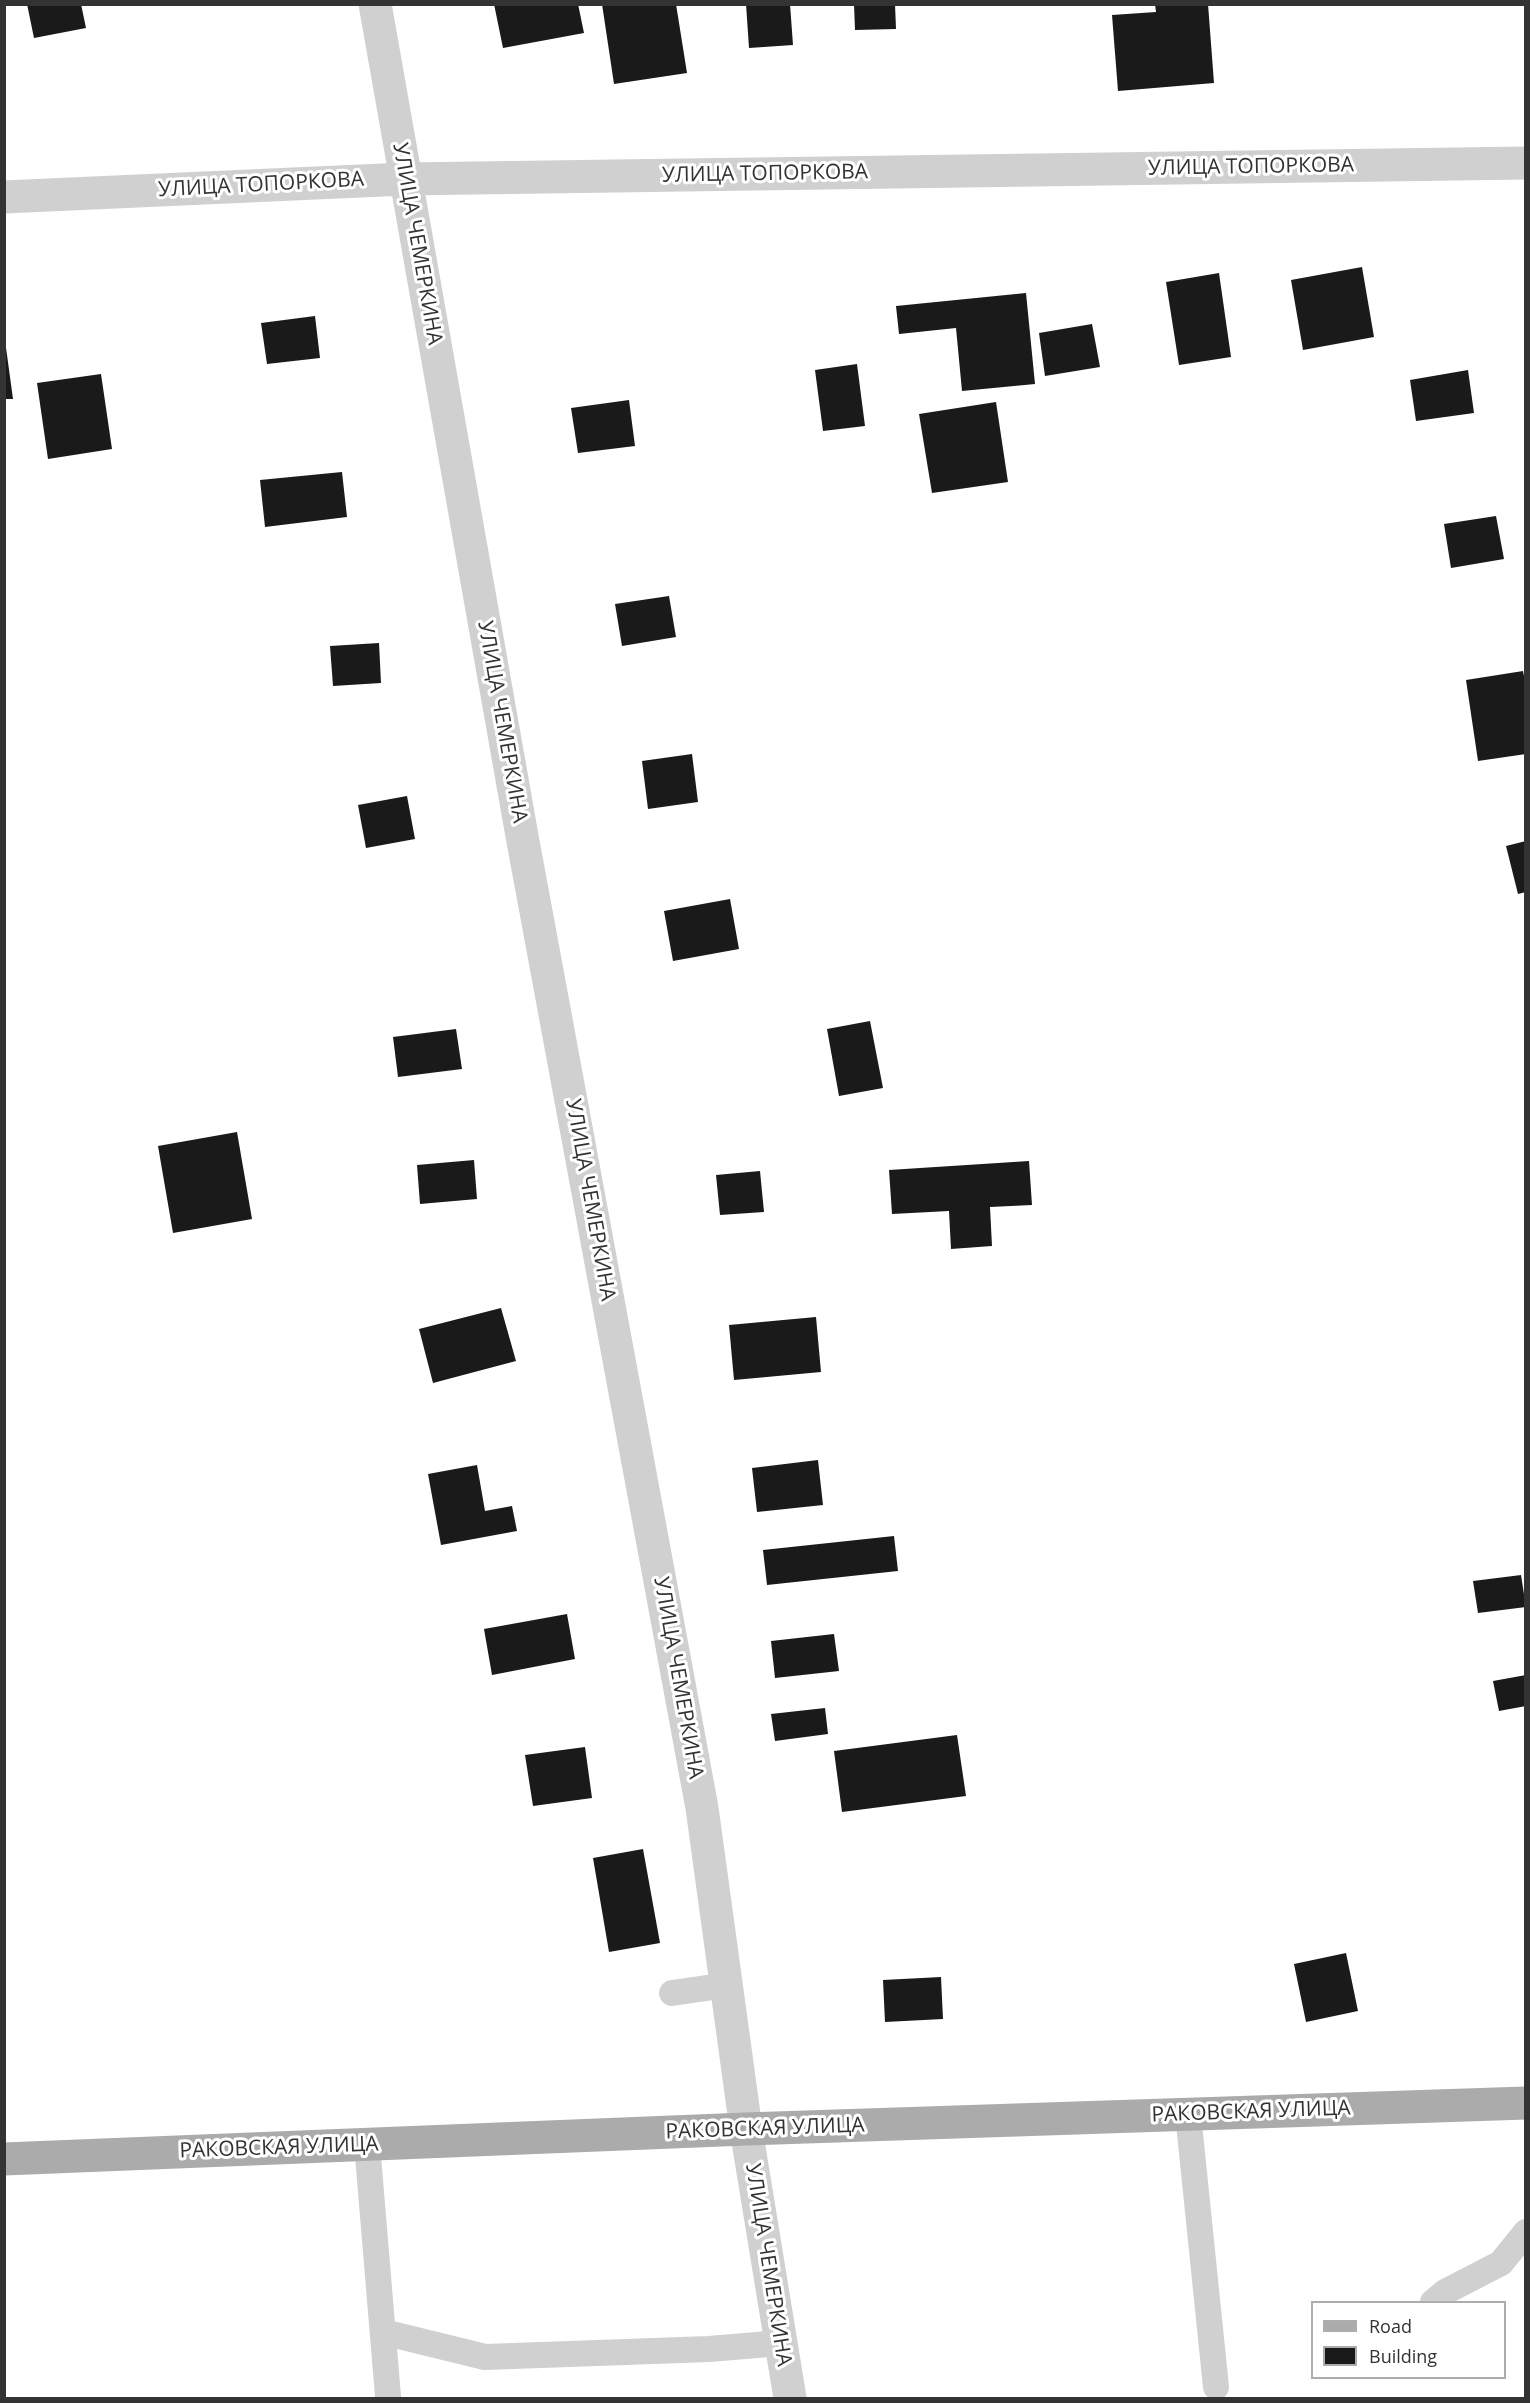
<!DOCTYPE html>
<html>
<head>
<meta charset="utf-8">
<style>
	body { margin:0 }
	#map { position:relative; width:1530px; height:2403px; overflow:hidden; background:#fff; font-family:"Open Sans",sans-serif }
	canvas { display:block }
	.frame { position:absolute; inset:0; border:6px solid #333; pointer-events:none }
	.legend { position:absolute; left:1311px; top:2301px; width:195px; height:78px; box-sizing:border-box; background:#fff; border:2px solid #adadad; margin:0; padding:8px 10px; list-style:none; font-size:18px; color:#333 }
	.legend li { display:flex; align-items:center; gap:12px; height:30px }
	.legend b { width:30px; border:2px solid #adadad }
</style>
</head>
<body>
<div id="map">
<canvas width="1530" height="2403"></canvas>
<div class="frame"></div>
<ul class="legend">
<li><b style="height:8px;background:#ababab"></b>Road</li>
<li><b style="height:16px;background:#1a1a1a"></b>Building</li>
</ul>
</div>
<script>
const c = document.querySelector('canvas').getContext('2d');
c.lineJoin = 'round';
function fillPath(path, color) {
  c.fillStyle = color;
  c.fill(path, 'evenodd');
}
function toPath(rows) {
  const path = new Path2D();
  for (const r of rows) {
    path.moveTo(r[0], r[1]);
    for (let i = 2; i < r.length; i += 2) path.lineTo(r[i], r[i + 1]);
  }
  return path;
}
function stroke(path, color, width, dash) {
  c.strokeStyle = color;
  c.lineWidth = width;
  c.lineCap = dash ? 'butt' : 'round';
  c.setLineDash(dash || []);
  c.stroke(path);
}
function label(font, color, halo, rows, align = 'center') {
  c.font = font + ' "Open Sans",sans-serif';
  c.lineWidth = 6;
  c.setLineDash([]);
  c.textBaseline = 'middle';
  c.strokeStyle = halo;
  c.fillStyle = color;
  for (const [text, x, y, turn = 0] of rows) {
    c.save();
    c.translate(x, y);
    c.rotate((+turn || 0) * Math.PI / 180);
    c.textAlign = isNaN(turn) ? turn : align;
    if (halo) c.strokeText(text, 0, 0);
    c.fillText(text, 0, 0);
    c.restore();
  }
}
fillPath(toPath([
	[27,4,81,4,86,28,34,38],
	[494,4,578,4,584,33,503,48],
	[602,4,676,4,687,73,614,84],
	[746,4,790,4,793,45,749,48],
	[854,4,895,4,896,29,855,30],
	[1155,4,1208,4,1214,83,1118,91,1112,15,1156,12],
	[1362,267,1374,337,1303,350,1291,280],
	[1219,273,1231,357,1179,365,1166,282],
	[1026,293,1035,384,962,391,956,328,899,334,896,306],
	[315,316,320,358,267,364,261,323],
	[1092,324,1100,367,1045,376,1039,333],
	[4,333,13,399,4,399],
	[857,364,865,426,823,431,815,370],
	[1468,370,1474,413,1416,421,1410,380],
	[101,374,112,449,48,459,37,383],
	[629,400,635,446,578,453,571,408],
	[996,402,1008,482,932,493,919,414],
	[342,472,347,517,265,527,260,480],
	[1496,516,1504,559,1451,568,1444,524],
	[669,596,676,637,622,646,615,604],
	[379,643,381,683,333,686,330,646],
	[1523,671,1526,686,1526,754,1478,761,1466,680],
	[692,754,698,802,648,809,642,761],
	[407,796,415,839,366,848,358,805],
	[1526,841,1526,892,1518,894,1506,846],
	[730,899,739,949,673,961,664,911],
	[870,1021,883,1088,839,1096,827,1029],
	[456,1029,462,1069,398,1077,393,1037],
	[237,1132,252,1219,173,1233,158,1146],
	[474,1160,477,1199,420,1204,417,1165],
	[1029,1161,1032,1205,990,1207,992,1246,951,1249,949,1211,892,1214,889,1170],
	[760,1171,764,1212,720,1215,716,1175],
	[501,1308,516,1361,433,1383,419,1329],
	[816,1317,821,1372,734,1380,729,1325],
	[818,1460,823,1505,757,1512,752,1468],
	[477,1465,485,1511,512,1506,517,1531,441,1545,428,1474],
	[894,1536,898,1571,767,1585,763,1550],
	[1521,1575,1526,1607,1478,1613,1473,1581],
	[567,1614,575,1659,492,1675,484,1629],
	[834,1634,839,1671,775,1678,771,1641],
	[1526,1675,1526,1706,1499,1711,1493,1681],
	[825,1708,828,1734,775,1741,771,1714],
	[957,1735,966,1796,842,1812,834,1751],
	[585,1747,592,1798,533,1806,525,1755],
	[643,1849,660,1943,609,1952,593,1858],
	[1346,1953,1358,2011,1306,2022,1294,1964],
	[941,1977,943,2019,885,2022,883,1980]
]), '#1a1a1a');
stroke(toPath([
	[672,1993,727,1985],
	[1188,2114,1216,2387],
	[367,2144,388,2396],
	[1433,2302,1445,2292,1501,2263,1526,2232],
	[383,2332,485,2357,709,2349,781,2343]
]), '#d0d0d0', 26);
stroke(toPath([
	[375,4,522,836,702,1808,746,2129,790,2398],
	[4,197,405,179,1526,163]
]), '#d0d0d0', 33);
stroke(toPath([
	[4,2159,746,2129,1526,2103]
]), '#ababab', 33);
label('21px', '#333', '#fff', [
	["УЛИЦА ТОПОРКОВА",1251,167,-1],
	["УЛИЦА ТОПОРКОВА",765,174,-1],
	["УЛИЦА ТОПОРКОВА",261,185,-3],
	["УЛИЦА ЧЕМЕРКИНА",417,244,80],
	["УЛИЦА ЧЕМЕРКИНА",502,722,80],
	["УЛИЦА ЧЕМЕРКИНА",590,1200,80],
	["УЛИЦА ЧЕМЕРКИНА",678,1678,80],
	["РАКОВСКАЯ УЛИЦА",1251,2112,-2],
	["РАКОВСКАЯ УЛИЦА",765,2129,-2],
	["РАКОВСКАЯ УЛИЦА",279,2148,-2],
	["УЛИЦА ЧЕМЕРКИНА",768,2265,81]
]);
</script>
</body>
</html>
